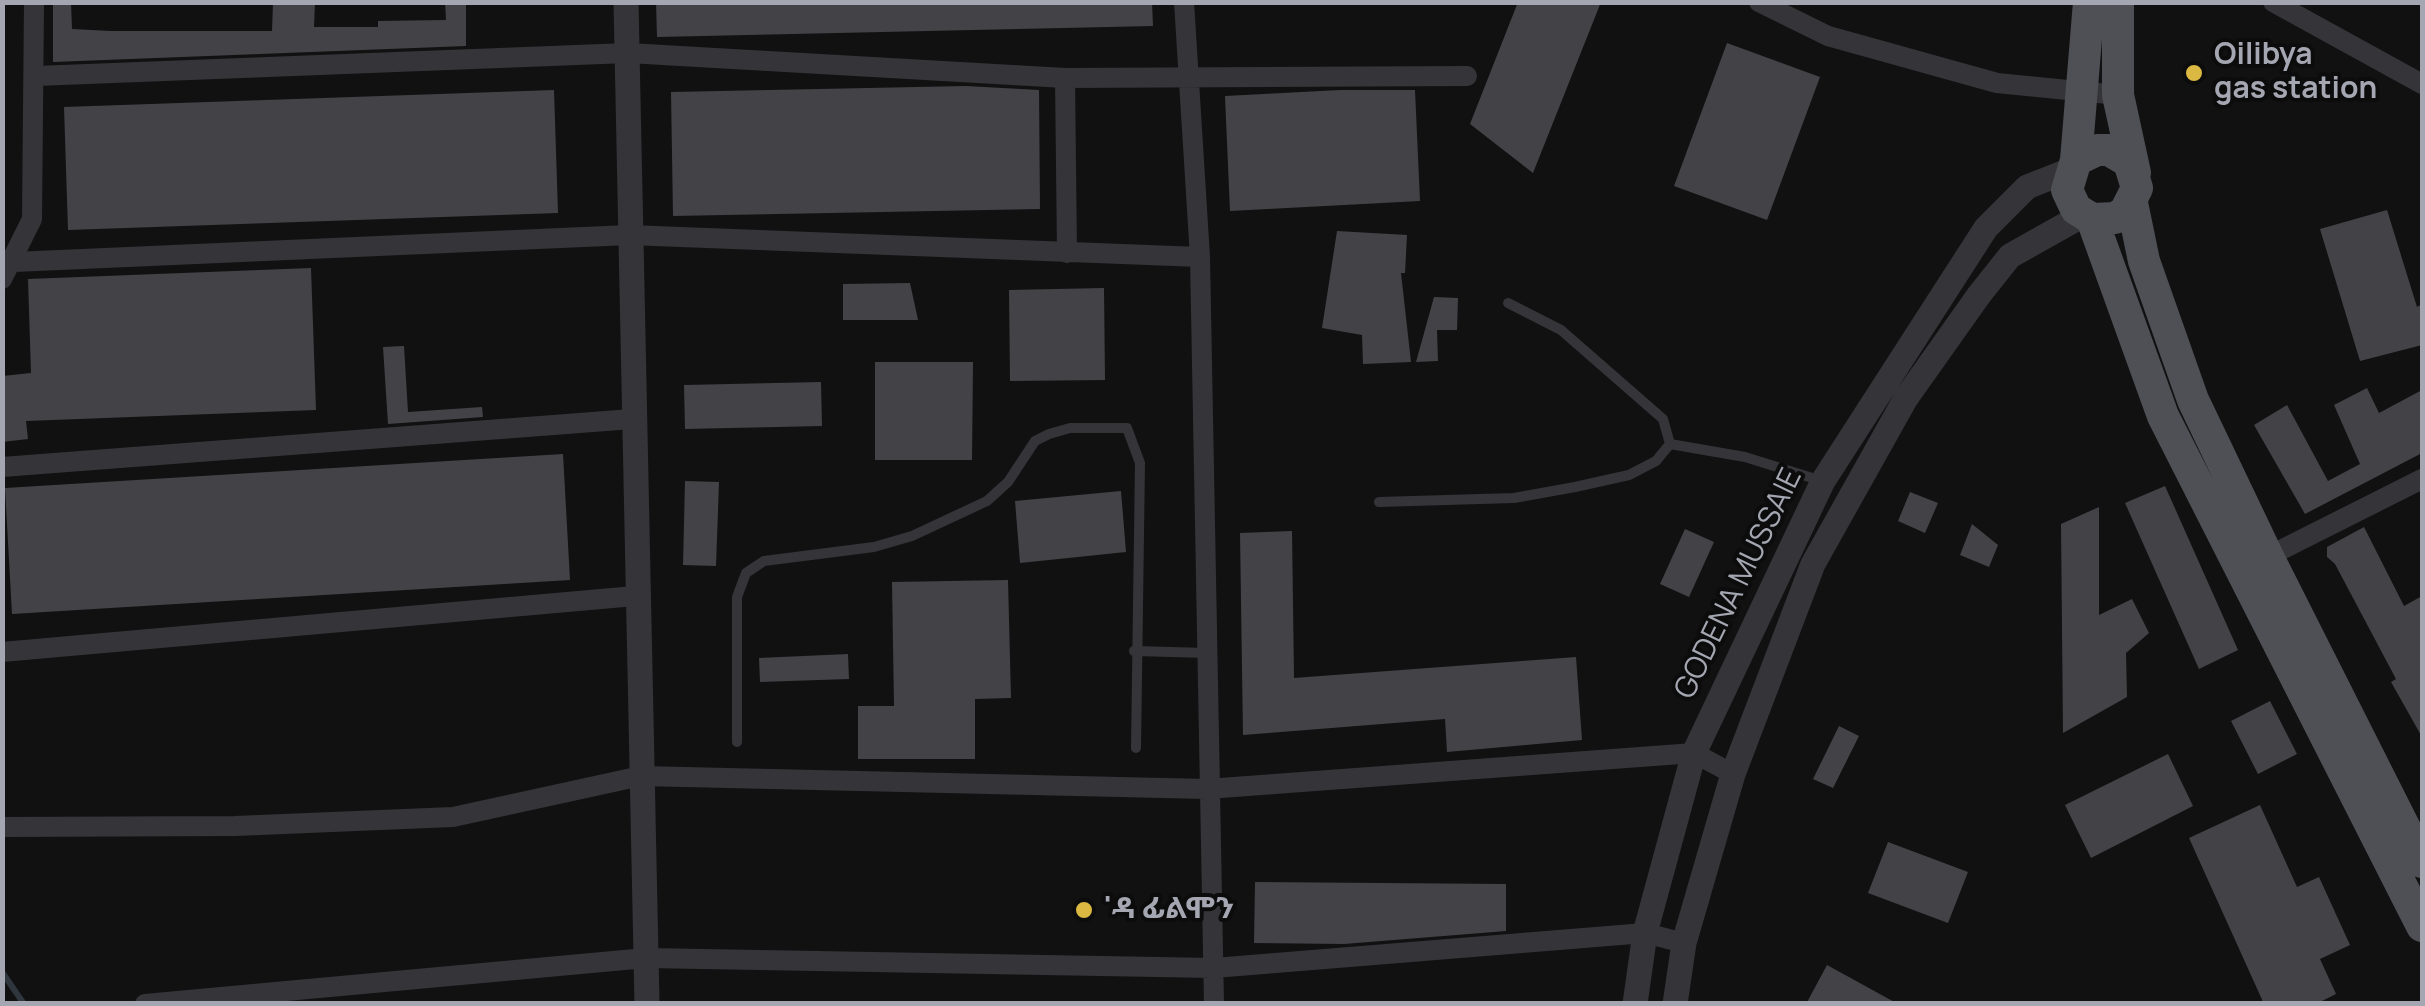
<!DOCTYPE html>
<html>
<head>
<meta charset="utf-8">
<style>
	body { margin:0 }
	#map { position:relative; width:2425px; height:1006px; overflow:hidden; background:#111112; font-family:Manrope,sans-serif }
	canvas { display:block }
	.frame { position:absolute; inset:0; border:5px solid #a4a7b1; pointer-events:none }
</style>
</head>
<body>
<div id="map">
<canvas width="2425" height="1006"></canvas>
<div class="frame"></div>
</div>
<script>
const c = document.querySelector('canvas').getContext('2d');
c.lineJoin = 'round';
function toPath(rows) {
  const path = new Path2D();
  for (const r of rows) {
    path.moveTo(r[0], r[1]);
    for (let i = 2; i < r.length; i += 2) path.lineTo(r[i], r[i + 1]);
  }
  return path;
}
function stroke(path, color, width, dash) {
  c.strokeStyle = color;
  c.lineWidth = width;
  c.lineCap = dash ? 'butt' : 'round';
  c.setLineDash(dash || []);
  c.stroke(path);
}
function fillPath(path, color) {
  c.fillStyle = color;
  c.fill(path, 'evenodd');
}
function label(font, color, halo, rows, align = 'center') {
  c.font = font + ' Manrope,"Noto Sans Ethiopic",sans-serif';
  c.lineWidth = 8;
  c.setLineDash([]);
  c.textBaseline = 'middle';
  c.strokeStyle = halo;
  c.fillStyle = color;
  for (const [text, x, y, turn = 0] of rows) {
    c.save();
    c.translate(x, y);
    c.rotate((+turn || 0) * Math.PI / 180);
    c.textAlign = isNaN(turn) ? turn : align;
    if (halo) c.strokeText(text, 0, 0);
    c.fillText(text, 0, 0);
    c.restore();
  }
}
stroke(toPath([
	[2,972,24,1004]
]), '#30363d', 6);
fillPath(toPath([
	[53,2,71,2,72,29,110,31,272,31,273,2,315,2,314,27,378,27,378,21,446,20,445,2,466,2,466,46,53,62],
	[656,2,1152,2,1153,26,657,37],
	[1518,2,1601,2,1533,173,1470,124],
	[1727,43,1820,77,1767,220,1674,186],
	[966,86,1039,90,1040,209,673,216,671,92],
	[554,90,558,213,68,230,64,107],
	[1340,90,1415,90,1420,201,1230,211,1225,96],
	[2387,210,2417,307,2422,304,2422,345,2360,361,2320,229],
	[1337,231,1407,235,1405,273,1401,273,1411,362,1363,364,1362,335,1322,328],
	[311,268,316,410,26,421,28,439,2,442,2,376,31,373,28,279],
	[910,283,918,320,843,320,843,284],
	[1104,288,1105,380,1010,381,1009,290],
	[1434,297,1458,298,1457,330,1437,330,1438,361,1416,362],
	[404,346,408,412,482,407,483,417,388,424,383,347],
	[875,362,973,362,972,460,875,460],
	[821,382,822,426,685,429,684,385],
	[2367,388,2379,413,2422,390,2422,453,2305,514,2254,425,2287,405,2328,481,2360,464,2334,405],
	[563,454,570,580,12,614,5,488],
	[685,481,719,482,716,566,683,565],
	[2165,486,2238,650,2199,669,2125,503],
	[1121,491,1126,552,1020,563,1015,501],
	[1910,492,1938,503,1925,533,1898,521],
	[2099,507,2099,615,2132,599,2149,633,2126,653,2127,697,2063,733,2061,524],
	[1972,524,1998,545,1989,567,1960,555],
	[2364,527,2404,606,2422,596,2422,737,2391,682,2396,679,2335,564,2327,557,2327,547],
	[1685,529,1714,542,1689,597,1660,584],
	[1292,531,1294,678,1576,657,1582,740,1447,752,1445,719,1243,735,1240,533],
	[1008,580,1011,698,975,699,975,759,858,759,858,706,894,706,892,582],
	[848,654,849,679,760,682,759,658],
	[2270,701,2297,754,2258,774,2231,721],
	[1839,726,1859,736,1833,788,1813,779],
	[2168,754,2193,806,2091,858,2065,805],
	[2260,805,2297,887,2319,877,2350,945,2320,959,2336,994,2316,1004,2264,1004,2189,838],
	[1888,842,1968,872,1948,923,1868,893],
	[1255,882,1506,884,1506,931,1344,944,1254,943],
	[1827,965,1898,1004,1806,1004]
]), '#434347');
stroke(toPath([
	[1508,303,1561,330,1663,419,1670,444,1745,457,1822,481],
	[1379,502,1514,498,1575,487,1629,475,1656,461,1670,444],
	[1134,651,1208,653],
	[737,742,737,597,746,573,764,561,874,547,912,536,987,501,1008,482,1035,441,1049,434,1070,428,1127,428,1140,463,1136,748]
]), '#353539', 10);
stroke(toPath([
	[1184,2,1200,257,1214,1004],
	[1759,2,1828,36,1997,83,2118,95],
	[2273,2,2422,84],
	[36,76,628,53,1065,78,1467,76],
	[1065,78,1067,253],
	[14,262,629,235,1200,257],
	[2,279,32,219,34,2],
	[2,467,632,419],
	[2259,561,2422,479],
	[2,652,635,596],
	[2,827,235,826,453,817,641,776,1207,789,1694,753,1733,774],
	[145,1004,646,958,1214,968,1645,933,1684,943]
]), '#353539', 20);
stroke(toPath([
	[626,2,647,1004],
	[1635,1004,1645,933,1694,753,1823,481,1986,228,2027,187,2070,170],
	[1675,1004,1684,943,1733,774,1813,564,1906,398,1979,295,2010,256,2083,215]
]), '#353539', 25);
stroke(toPath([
	[2118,2,2118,95,2135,173],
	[2076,160,2097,150,2109,150,2129,162,2137,188,2125,212,2115,218,2092,219,2076,209,2067,190,2076,160,2089,2],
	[2132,203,2144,261,2193,400,2268,557,2422,862],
	[2092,219,2163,416,2422,926]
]), '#4f5055', 32);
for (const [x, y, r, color] of [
	[2194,73,10,"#dbb841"],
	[1084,910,10,"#dbb841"]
]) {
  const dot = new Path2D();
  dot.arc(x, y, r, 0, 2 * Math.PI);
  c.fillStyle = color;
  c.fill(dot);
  stroke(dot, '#0c0c0d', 4);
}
label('bold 30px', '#a4a7b1', '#0c0c0d', [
	["Oilibya",2214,56],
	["gas station",2214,90],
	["'ዳ ፊልሞን",1104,910]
], 'left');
label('30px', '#a4a7b1', '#0c0c0d', [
	["GODENA MUSSAIE",1739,584,-64]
]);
</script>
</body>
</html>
